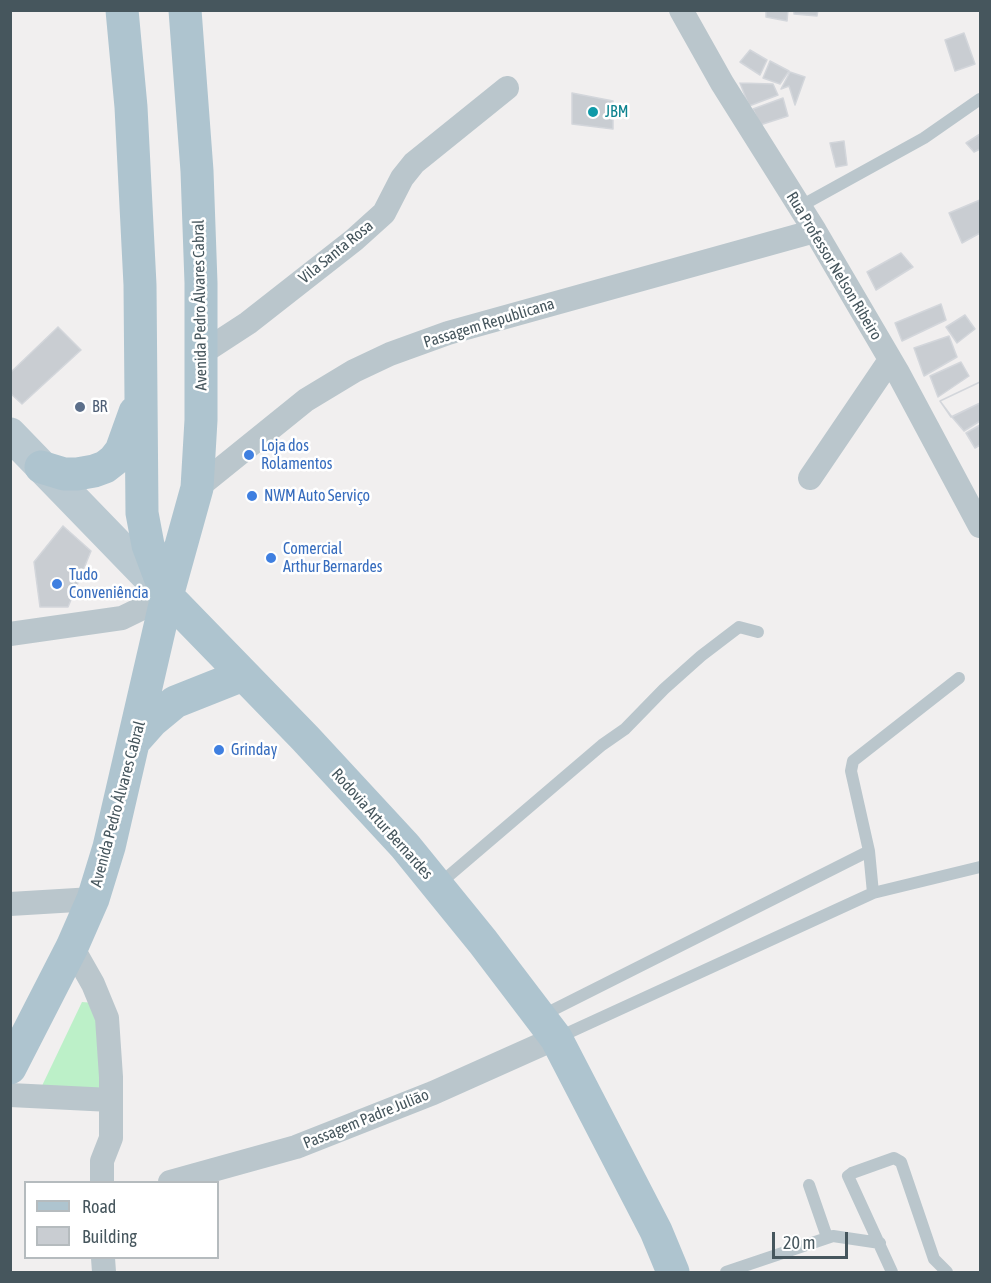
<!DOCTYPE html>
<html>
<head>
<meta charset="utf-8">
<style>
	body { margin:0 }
	#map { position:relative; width:991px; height:1283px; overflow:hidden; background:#f1efef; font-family:"Asap Condensed",sans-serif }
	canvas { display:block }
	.frame { position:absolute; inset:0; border:12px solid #46565d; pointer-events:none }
	.legend { position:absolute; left:24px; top:1181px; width:195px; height:78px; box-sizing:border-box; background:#fff; border:2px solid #b5bbbe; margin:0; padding:8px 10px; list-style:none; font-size:18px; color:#46565d }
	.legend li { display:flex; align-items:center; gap:12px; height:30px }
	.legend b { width:30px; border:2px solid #b5bbbe }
	.scale { position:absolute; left:772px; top:1232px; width:76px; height:27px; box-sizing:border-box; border:3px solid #46565d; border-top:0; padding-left:8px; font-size:18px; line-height:21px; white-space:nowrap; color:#46565d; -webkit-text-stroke:4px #fff; paint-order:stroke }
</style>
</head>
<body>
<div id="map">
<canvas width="991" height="1283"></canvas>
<div class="frame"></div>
<ul class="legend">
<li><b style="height:8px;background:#aec4cf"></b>Road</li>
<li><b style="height:16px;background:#c9cdd2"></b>Building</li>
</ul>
<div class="scale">20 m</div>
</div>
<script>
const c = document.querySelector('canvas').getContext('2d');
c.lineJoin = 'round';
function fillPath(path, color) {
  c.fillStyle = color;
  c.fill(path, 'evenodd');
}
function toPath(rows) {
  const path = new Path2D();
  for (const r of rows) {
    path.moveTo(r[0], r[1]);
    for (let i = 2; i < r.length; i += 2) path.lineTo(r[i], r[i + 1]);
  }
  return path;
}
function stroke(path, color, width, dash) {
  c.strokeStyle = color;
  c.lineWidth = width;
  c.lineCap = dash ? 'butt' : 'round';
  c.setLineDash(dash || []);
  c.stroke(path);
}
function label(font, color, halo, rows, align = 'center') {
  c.font = font + ' "Asap Condensed",sans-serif';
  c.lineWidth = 5;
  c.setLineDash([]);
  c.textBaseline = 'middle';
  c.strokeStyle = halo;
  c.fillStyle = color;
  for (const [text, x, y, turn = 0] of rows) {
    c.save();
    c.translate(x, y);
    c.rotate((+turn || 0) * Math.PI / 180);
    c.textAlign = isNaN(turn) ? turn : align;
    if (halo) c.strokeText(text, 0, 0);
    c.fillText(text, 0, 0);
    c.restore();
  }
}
fillPath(toPath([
	[82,1002,94,1003,99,1011,99,1091,40,1090]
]), '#bcf0c8');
const building = toPath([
	[766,10,788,10,787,21,766,17,766,10],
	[794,10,818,10,817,16,794,14,794,10],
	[964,33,975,64,955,71,945,40,964,33],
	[750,50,767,60,760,75,740,62,750,50],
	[770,61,789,71,780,84,763,78,770,61],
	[790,72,805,77,795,105,789,86,781,89,790,72],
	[740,83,773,84,778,95,749,106,740,83],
	[572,93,613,101,613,129,572,124,572,93],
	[783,98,788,116,760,125,753,109,783,98],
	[980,134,980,149,974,152,966,143,980,134],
	[844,141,847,165,836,167,830,143,844,141],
	[980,200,980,233,962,243,949,213,980,200],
	[901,253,913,267,876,290,867,272,901,253],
	[941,304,946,320,902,341,895,323,941,304],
	[965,315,975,329,957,343,946,327,965,315],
	[58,327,81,350,22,404,10,393,10,373,58,327],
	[949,336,957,357,924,376,914,348,949,336],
	[961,362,969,376,938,397,930,376,961,362],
	[980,382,980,403,952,417,940,401,980,382],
	[980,382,980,403,951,417,940,401,980,382],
	[980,403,980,421,964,431,952,417,980,403],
	[980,425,980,445,975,448,966,433,980,425],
	[63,526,91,551,68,607,40,607,34,562,63,526]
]);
fillPath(building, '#c9cdd2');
stroke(building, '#d3d6db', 1.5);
stroke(toPath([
	[799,207,924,138,980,99],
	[869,851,873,893],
	[438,885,602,745,625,729,664,689,701,656,739,627,758,632],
	[541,1016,869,851,851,771,853,761,959,678],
	[557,1038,873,893,980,867],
	[809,1185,827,1237],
	[726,1272,833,1236,880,1243],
	[892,1272,848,1176,852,1173,894,1158,901,1162,934,1259,947,1272]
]), '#bac6cc', 12);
stroke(toPath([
	[681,10,722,83,815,231,897,371,980,526],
	[202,353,248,323,354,240,384,213,402,178,414,163,507,88],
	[810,478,890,360],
	[197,488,306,400,354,371,390,354,448,333,815,231],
	[10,634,122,618,167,596],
	[10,904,93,899],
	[72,947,93,984,107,1018,111,1077,111,1138,102,1161,102,1182],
	[10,1095,111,1100],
	[170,1182,296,1147,433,1093,556,1038],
	[103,1258,104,1272]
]), '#bac6cc', 24);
stroke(toPath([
	[10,434,167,596]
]), '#bac9d1', 33);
stroke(toPath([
	[122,10,131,107,140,285,142,513,148,545,167,596,305,738,405,846,483,942,556,1038,656,1231,673,1272],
	[41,467,64,474,77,474,94,471,105,467,114,460,121,451,135,412],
	[136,739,152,721,175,702,243,675],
	[10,1068,72,947,93,899,109,847,167,596,197,488,201,420,201,283,197,171,185,10]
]), '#aec4cf', 33);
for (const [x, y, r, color] of [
	[593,112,6,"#0f9aa8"],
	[80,407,6,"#5c6f8a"],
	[249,455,6,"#3f7fe0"],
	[252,496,6,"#3f7fe0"],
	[271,558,6,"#3f7fe0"],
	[57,584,6,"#3f7fe0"],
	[219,750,6,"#3f7fe0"]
]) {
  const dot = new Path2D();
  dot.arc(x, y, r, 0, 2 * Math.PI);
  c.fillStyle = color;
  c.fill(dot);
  stroke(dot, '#fff', 2);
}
label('16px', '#0d838f', '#fff', [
	["JBM",605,112]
], 'left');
label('16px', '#46565d', '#fff', [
	["Vila Santa Rosa",336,252,-39],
	["Rua Professor Nelson Ribeiro",834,266,59],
	["Avenida Pedro Álvares Cabral",200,305,-91],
	["Passagem Republicana",489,323,-17],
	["Avenida Pedro Álvares Cabral",118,804,-75],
	["Rodovia Artur Bernardes",382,824,48],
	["Passagem Padre Julião",366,1119,-22]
]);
label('16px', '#4e5e75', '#fff', [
	["BR",92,407]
], 'left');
label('16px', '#366cbe', '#fff', [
	["Loja dos",261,446],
	["Rolamentos",261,464],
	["NWM Auto Serviço",264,496],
	["Comercial",283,549],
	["Arthur Bernardes",283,567],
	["Tudo",69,575],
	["Conveniência",69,593],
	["Grinday",231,750]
], 'left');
</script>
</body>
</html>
